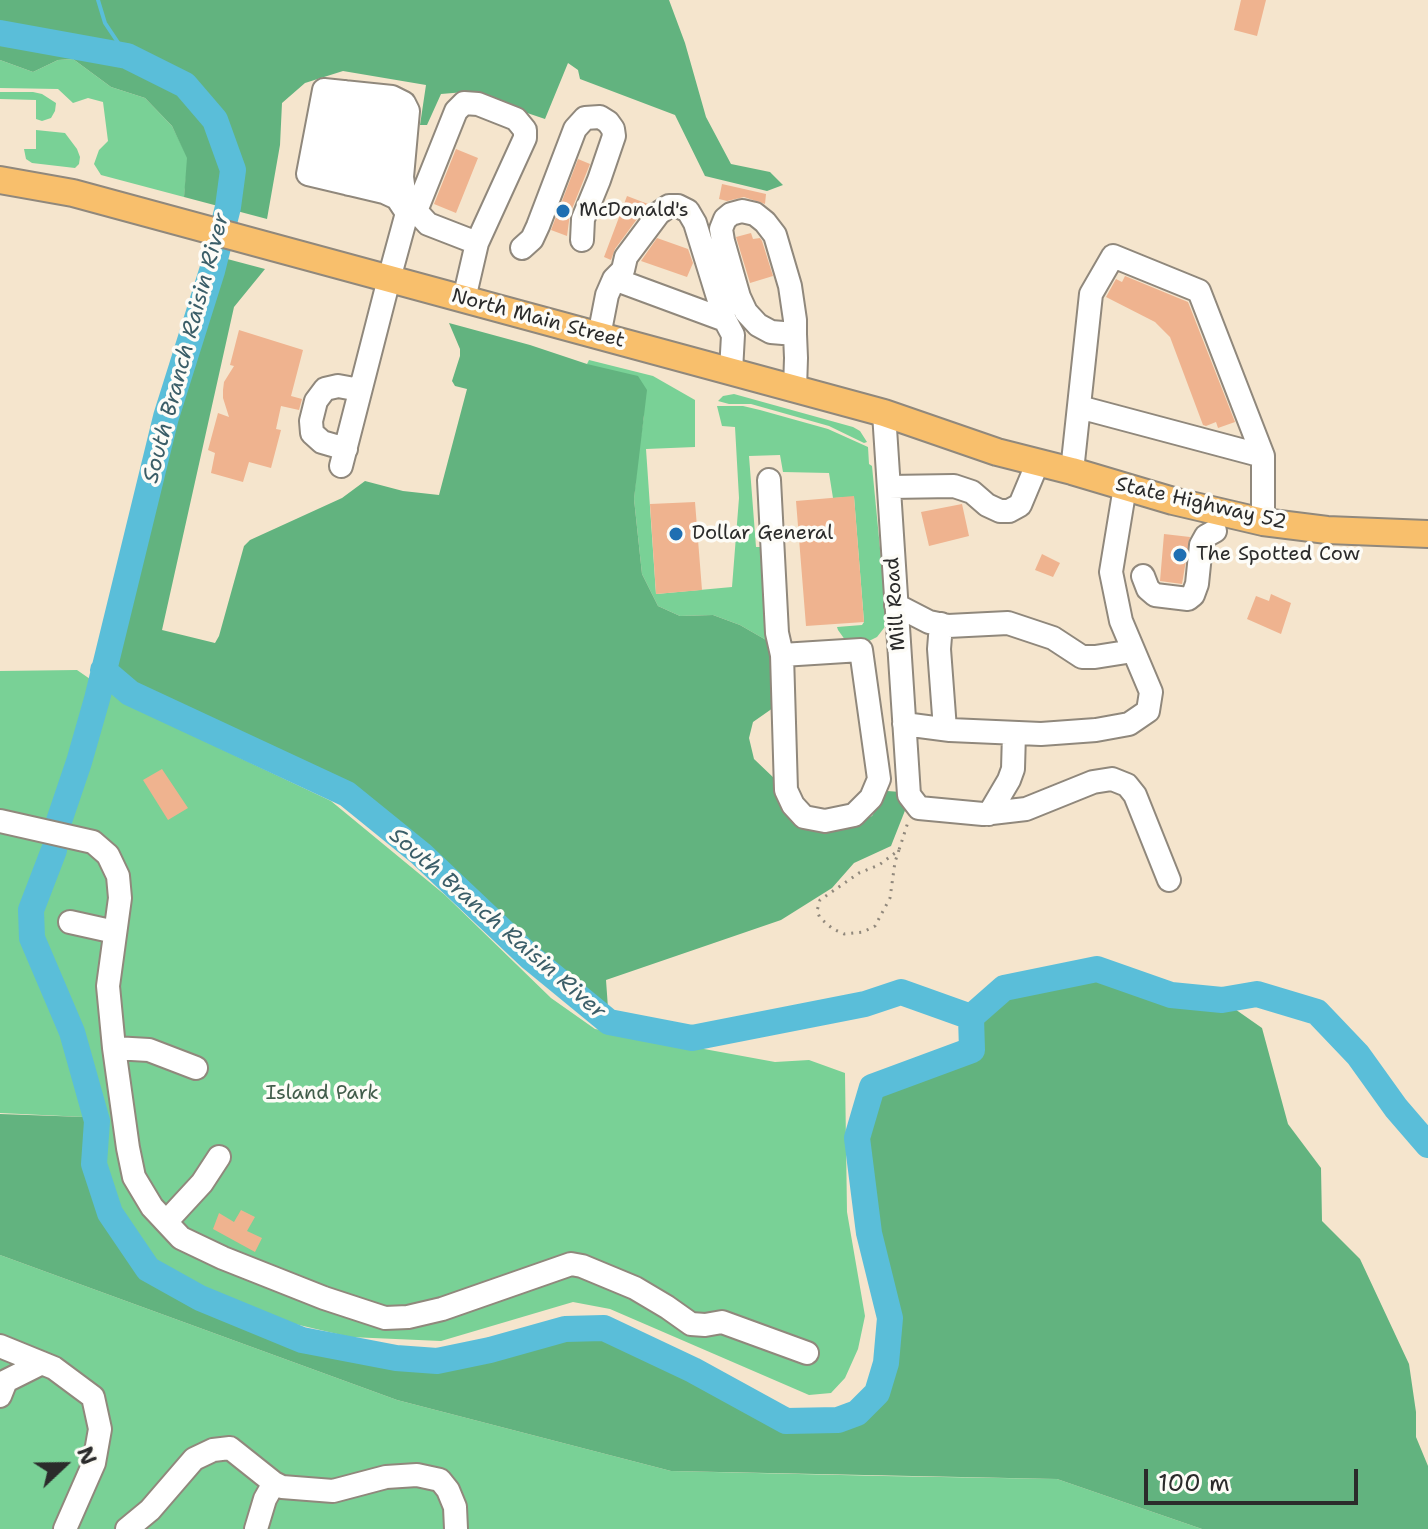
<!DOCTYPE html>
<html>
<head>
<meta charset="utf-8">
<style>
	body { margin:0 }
	#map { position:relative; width:1428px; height:1529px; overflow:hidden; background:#f5e5cd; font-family:"Shantell Sans",sans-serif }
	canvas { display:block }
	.north { position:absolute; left:24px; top:1425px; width:80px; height:80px; -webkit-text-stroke:6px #fdfcf7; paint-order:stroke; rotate:68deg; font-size:22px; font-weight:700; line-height:32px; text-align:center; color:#2b2b2b }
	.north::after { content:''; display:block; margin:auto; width:28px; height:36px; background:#2b2b2b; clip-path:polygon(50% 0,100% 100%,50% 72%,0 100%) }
	.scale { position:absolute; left:1144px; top:1469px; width:214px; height:36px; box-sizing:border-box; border:4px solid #2b2b2b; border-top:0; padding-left:10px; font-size:24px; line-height:28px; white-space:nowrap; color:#2b2b2b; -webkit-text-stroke:6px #fdfcf7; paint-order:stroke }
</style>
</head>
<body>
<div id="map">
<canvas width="1428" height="1529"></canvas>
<div class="north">N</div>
<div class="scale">100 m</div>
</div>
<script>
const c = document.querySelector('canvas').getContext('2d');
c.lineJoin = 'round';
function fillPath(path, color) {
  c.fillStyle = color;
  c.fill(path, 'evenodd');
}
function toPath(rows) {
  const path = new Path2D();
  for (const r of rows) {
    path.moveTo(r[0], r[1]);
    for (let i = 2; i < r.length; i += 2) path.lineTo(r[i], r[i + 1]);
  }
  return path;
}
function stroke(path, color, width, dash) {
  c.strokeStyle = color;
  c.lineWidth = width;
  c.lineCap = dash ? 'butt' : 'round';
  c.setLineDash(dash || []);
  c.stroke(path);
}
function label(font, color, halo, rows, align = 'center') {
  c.font = font + ' "Shantell Sans",sans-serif';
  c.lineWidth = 7;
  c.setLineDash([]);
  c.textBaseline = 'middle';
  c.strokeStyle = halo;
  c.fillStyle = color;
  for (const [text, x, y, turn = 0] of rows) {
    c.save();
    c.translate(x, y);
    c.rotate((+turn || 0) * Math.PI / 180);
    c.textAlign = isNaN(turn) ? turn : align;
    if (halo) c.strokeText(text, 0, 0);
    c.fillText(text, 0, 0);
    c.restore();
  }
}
fillPath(toPath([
	[73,59,111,87,145,98,172,126,188,158,184,197,101,175,94,164,99,150,108,141,103,102,88,98,73,103,58,89,0,88,0,60,33,72,58,60],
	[0,92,33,92,42,94,56,103,55,111,51,118,42,121,36,119,36,100,0,99],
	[36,130,65,133,77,149,80,157,79,164,75,168,32,163,26,159,24,149,36,149],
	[589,360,653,376,695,400,695,447,646,449,656,594,732,587,739,498,735,427,722,426,717,406,743,406,760,410,828,429,868,447,869,464,872,466,887,620,884,628,877,637,865,643,848,644,838,630,837,627,862,625,864,622,854,497,833,498,829,473,783,472,780,455,749,456,756,547,763,547,766,640,740,625,713,615,680,616,658,606,642,574,634,499,638,455,644,415,587,364],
	[734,394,853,427,860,431,867,442,864,443,829,426,751,404,729,404,718,401,723,396],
	[77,670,126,704,331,801,445,895,551,998,595,1029,775,1062,809,1060,845,1073,847,1212,865,1316,858,1349,845,1378,831,1393,809,1395,610,1309,573,1302,441,1341,350,1337,261,1316,196,1291,151,1266,130,1238,84,1117,0,1113,0,671],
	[0,1255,397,1400,671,1471,883,1476,1057,1479,1202,1529,0,1529]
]), '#79d196');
fillPath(toPath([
	[0,0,669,0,685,43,706,117,731,164,770,172,783,185,767,191,705,176,675,115,580,79,578,70,568,63,545,119,465,92,441,94,427,125,420,125,426,85,343,71,305,83,282,103,280,145,267,219,184,197,187,158,172,126,145,98,111,87,73,59,58,60,33,72,0,60],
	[216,256,265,269,234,307,162,630,215,643,219,636,244,546,250,540,342,498,365,481,403,491,439,495,467,389,455,386,452,381,460,356,460,349,449,323,530,345,587,364,638,376,647,390,634,499,642,574,658,606,680,616,713,615,740,625,773,644,773,708,753,722,749,738,754,759,776,780,799,824,834,831,872,816,887,791,901,792,906,808,891,846,854,863,832,888,781,920,606,980,609,1022,531,958,421,854,347,794,130,693,103,670,166,417],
	[1097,969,1171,995,1222,1000,1262,1028,1288,1124,1321,1168,1322,1221,1360,1259,1409,1364,1416,1412,1416,1437,1428,1466,1428,1529,1202,1529,1057,1479,671,1471,397,1400,0,1255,0,1114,84,1117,97,1121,94,1164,110,1213,148,1269,200,1298,302,1340,396,1358,437,1361,565,1329,604,1328,786,1421,838,1420,857,1413,877,1394,886,1363,890,1318,869,1233,857,1138,872,1087,971,1050,971,1017,1004,988]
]), '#62b37f');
stroke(toPath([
	[98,0,105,23,127,56]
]), '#5abed9', 4);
stroke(toPath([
	[0,33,127,56,185,85,215,120,233,170,228,207,212,271,166,417,97,699,79,762,59,821],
	[103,670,130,693,347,794,421,854,531,958,609,1022,692,1038,865,1004,901,992,971,1017],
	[54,850,31,910,32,938,72,1032,97,1121,94,1164,110,1213,148,1269,200,1298,302,1340,396,1358,437,1361,490,1350,565,1329,604,1328,693,1370,786,1421,838,1420,857,1413,877,1393,886,1363,890,1318,869,1233,857,1138,872,1087,972,1050,971,1017],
	[971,1017,1004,988,1097,969,1171,995,1222,1000,1257,994,1317,1012,1358,1055,1396,1108,1428,1145]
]), '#5abed9', 26);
fillPath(toPath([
	[1241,0,1266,0,1257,36,1234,30],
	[456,149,478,158,456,213,434,204],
	[578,159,590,164,570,214,567,236,551,230],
	[722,184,766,194,765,204,744,197,727,201,719,199],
	[627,196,648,204,615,249,611,260,604,257],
	[751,233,753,239,760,238,762,241,773,276,750,283,736,237],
	[657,238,688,249,693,263,687,277,641,261],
	[1125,276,1188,302,1235,422,1218,428,1216,422,1206,426,1203,425,1170,337,1155,322,1106,297,1116,279,1122,282],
	[239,330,303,350,291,396,302,399,299,410,281,406,276,429,281,430,271,468,249,462,243,482,211,473,215,453,208,450,218,413,229,417,223,398,223,390,224,382,234,366,230,365],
	[854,496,864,622,806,626,796,501],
	[695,502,702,590,656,594,650,504],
	[962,504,969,536,929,546,921,512],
	[1164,534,1190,537,1182,584,1160,581],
	[1042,554,1060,563,1053,577,1035,570],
	[1271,594,1291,603,1281,634,1247,619,1256,596,1269,601],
	[162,769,188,808,168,820,143,780],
	[241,1210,255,1217,247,1231,262,1238,255,1252,213,1229,219,1213,234,1222]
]), '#efb38f');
const minor = toPath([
	[324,90,392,97,404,103,408,111,402,177,407,213,397,198,384,192,308,174,324,90],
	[329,179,345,92],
	[349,184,363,107],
	[365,187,380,96],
	[381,191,397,100],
	[416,211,456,111,464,103,478,104,516,119,525,130,525,138,477,243],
	[522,248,532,239,538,226,575,129,585,118,600,117,608,122,613,129,614,136,599,180,583,219,582,240],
	[614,279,623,270,626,257,659,213,669,206,678,206,688,211,695,223,725,320],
	[599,336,607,295,614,279,725,320,733,335,731,371],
	[795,389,796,358,795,334,795,320,790,286,775,235,765,222,755,214,742,211,731,214,725,219,721,229,723,241,739,297,746,312,758,325,771,332,795,334],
	[1079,407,1263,456],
	[884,413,909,795,919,808,983,814,1026,809,1093,782,1112,779,1127,785,1135,795,1169,880],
	[346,449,322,442,312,433,311,421,316,401,325,389,338,386,360,390],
	[341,466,389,279,407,213,411,211,416,211,428,224,477,243,464,299],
	[1072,471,1091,294,1113,256,1199,291,1263,456,1263,522],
	[769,480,777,633,782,655,786,790,793,805,804,817,825,821,854,815,871,798,879,779,861,650,782,655],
	[889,487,954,486,972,492,987,505,1000,511,1009,511,1020,505,1038,462],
	[1143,576,1148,589,1155,595,1188,599,1193,595,1197,584,1201,545,1206,536,1215,531],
	[896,605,929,622,948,626,1008,623,1053,638,1082,657,1095,657,1133,651],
	[941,624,939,649,945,729],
	[904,724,950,730,1041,734,1096,730,1129,724,1148,711,1151,692,1121,621,1111,572,1125,487],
	[989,814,1009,780,1013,769,1014,733],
	[0,821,93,842,108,855,118,876,120,898,108,986,114,1048,128,1148,134,1177,152,1207,181,1238,223,1258,324,1298,385,1318,408,1317,442,1309,571,1264,582,1266,635,1288,667,1307,691,1324,705,1325,722,1322,807,1353],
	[70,922,115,932],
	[114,1048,149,1050,196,1068],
	[166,1222,202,1183,219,1157],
	[0,1346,54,1368,93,1397,100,1429,94,1463,65,1529],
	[0,1396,6,1381,42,1363],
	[127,1529,150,1510,194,1459,213,1450,230,1448,274,1483],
	[256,1529,265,1499,274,1483,282,1487,333,1491,386,1477,417,1475,440,1480,448,1490,455,1507,456,1529]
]);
const major = toPath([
	[0,180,73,193,884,413,997,452,1072,471,1173,501,1263,522,1327,530,1428,534]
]);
stroke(minor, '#90887c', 26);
stroke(major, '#90887c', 30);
stroke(toPath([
	[899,850,895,862,890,898,875,926,863,932,844,934,833,929,820,918,817,911,820,900,859,873,879,865,899,850,908,822]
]), '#90887c', 3, [2, 6]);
stroke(minor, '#fff', 22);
stroke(major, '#f8bf6c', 26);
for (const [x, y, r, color] of [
	[563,211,8,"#1f6fb2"],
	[676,534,8,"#1f6fb2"],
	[1180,555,8,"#1f6fb2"]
]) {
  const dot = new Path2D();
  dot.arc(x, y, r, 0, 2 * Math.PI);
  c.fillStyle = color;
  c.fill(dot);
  stroke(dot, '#fdfcf7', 3);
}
label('20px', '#2b2b2b', '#fdfcf7', [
	["McDonald's",579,211],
	["Dollar General",692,534],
	["The Spotted Cow",1196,555]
], 'left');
label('20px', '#2b2b2b', '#fdfcf7', [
	["North Main Street",538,319,15],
	["State Highway 52",1201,504,13],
	["Mill Road",896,604,-94]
]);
label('20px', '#425d4b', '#fdfcf7', [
	["Island Park",322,1094]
]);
label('italic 22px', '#3b5e68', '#fdfcf7', [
	["South Branch Raisin River",187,348,-75],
	["South Branch Raisin River",497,924,41]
]);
</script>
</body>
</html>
